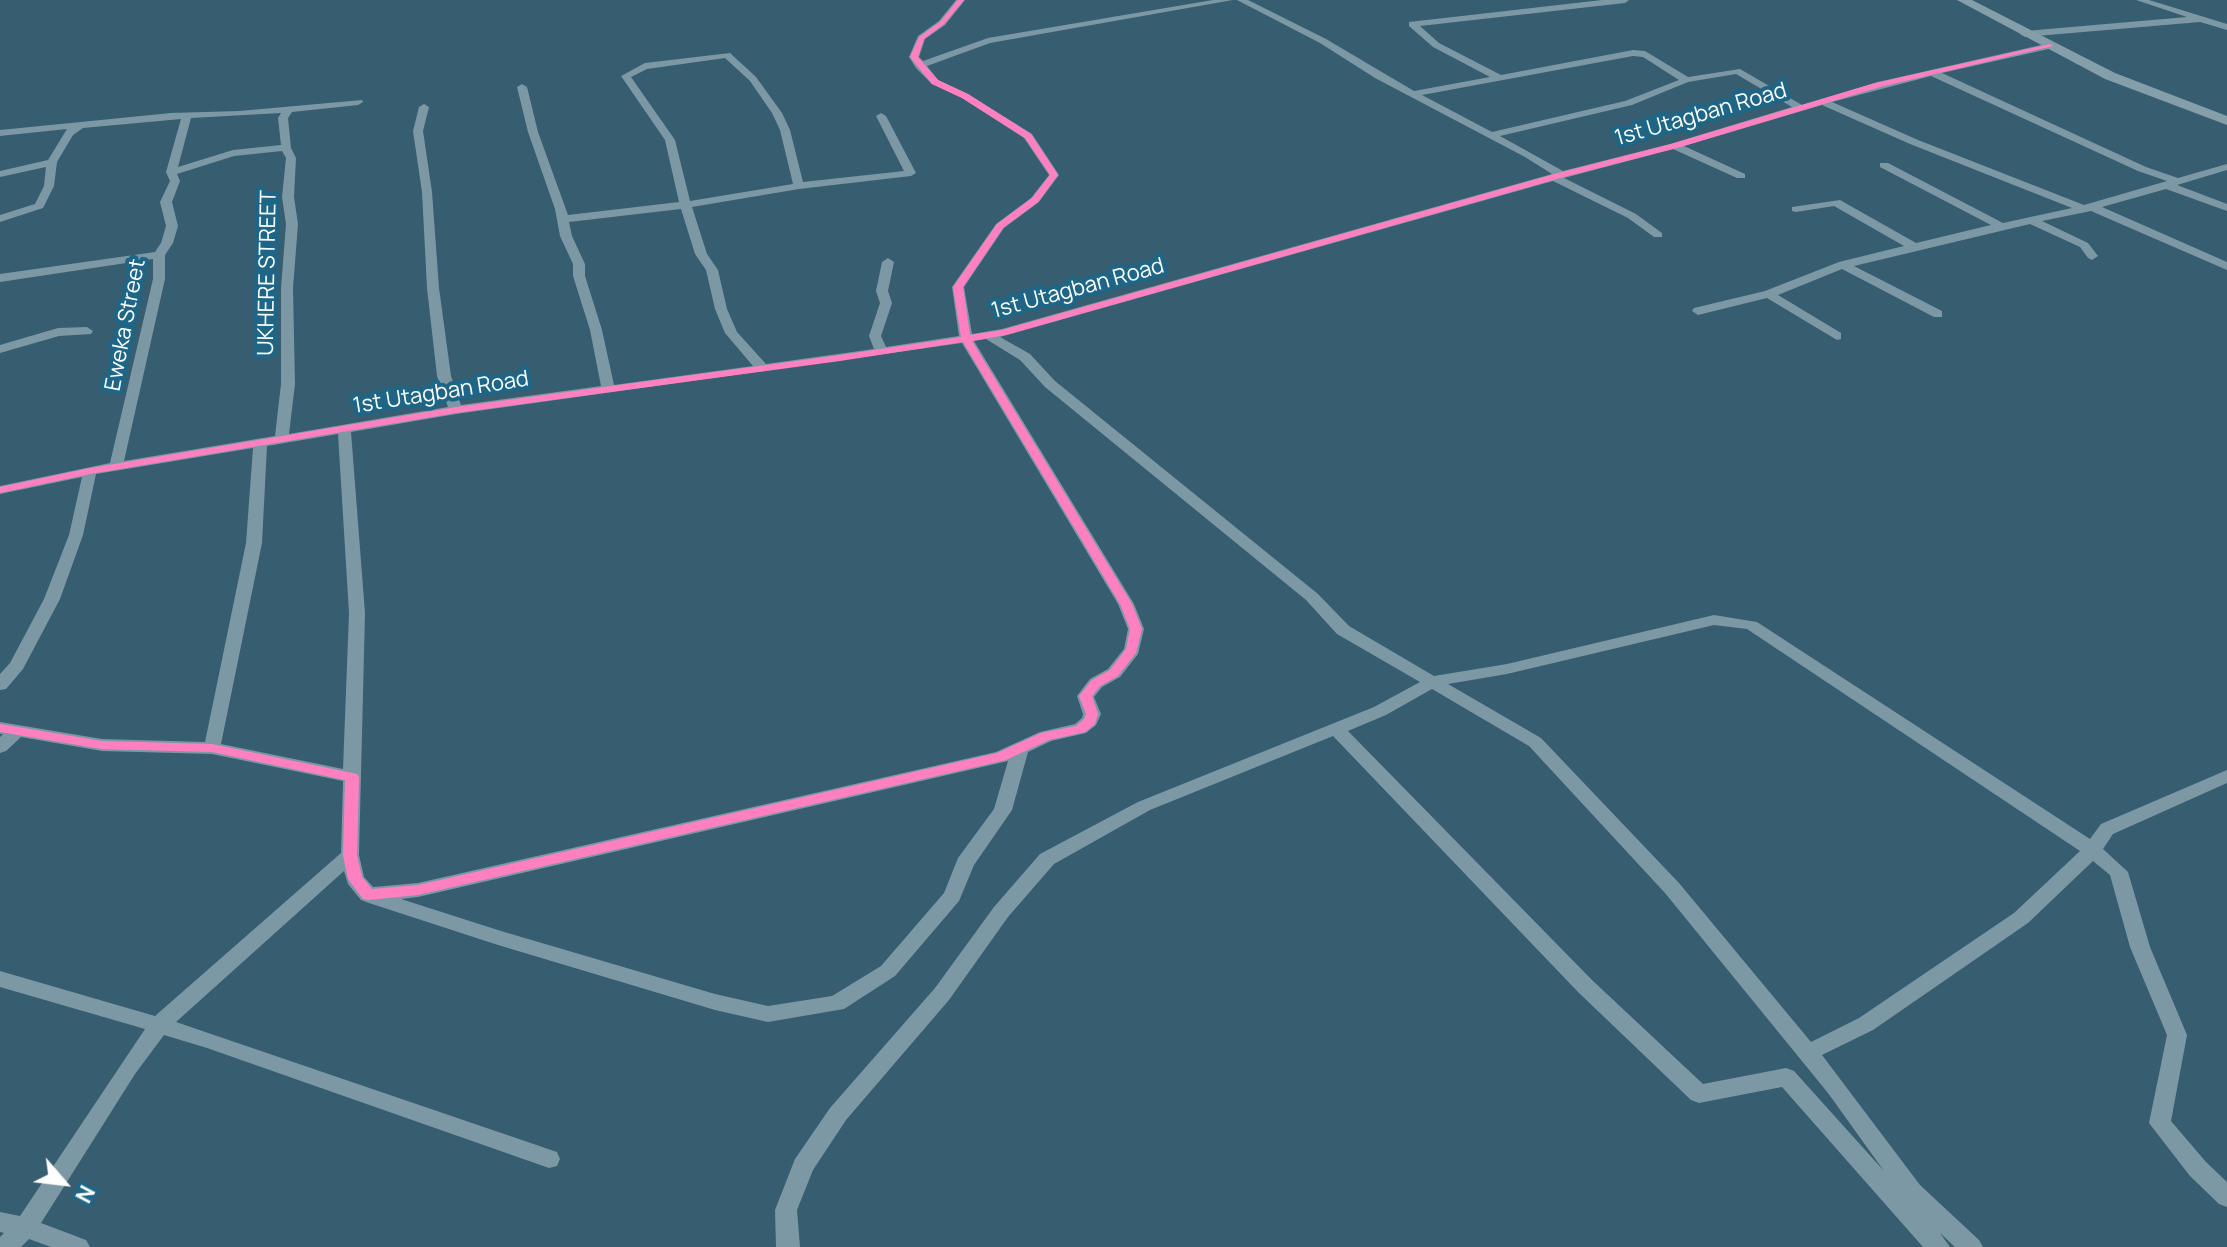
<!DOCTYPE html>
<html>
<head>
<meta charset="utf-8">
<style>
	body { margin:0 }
	#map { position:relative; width:2227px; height:1247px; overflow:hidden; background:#365d70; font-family:Manrope,sans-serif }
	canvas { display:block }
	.north { position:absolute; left:24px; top:1143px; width:80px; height:80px; -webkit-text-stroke:6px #1d6688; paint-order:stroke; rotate:118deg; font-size:22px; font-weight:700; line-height:32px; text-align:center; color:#fff }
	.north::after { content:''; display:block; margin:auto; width:28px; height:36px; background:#fff; clip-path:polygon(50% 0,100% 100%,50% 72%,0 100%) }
</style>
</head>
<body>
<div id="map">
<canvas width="2227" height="1247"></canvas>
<div class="north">N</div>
</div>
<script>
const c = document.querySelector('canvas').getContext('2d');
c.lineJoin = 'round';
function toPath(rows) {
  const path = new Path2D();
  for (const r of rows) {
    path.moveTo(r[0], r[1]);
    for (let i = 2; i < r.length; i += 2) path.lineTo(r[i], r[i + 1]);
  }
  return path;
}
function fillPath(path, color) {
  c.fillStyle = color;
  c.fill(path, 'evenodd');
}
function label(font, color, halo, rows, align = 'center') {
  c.font = font + ' Manrope,sans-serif';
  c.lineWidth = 8;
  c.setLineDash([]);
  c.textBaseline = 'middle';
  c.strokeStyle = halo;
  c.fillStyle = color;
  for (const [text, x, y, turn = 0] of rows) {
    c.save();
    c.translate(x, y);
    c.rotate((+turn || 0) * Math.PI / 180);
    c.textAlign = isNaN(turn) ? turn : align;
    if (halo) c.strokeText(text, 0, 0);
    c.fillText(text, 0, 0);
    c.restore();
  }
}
fillPath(toPath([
	[956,0,965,0,945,25,925,39,919,57,923,61,988,38,1213,0,1233,0,990,43,927,66,938,80,968,94,1032,134,1059,175,1039,202,1004,228,964,287,972,334,1002,329,1552,174,1525,157,1375,78,1320,43,1237,0,1248,0,1326,39,1414,91,1490,77,1433,47,1409,26,1409,22,1602,0,1629,0,1625,3,1420,26,1439,43,1501,75,1633,50,1645,51,1688,77,1740,69,1802,105,1878,82,2050,43,2055,46,2053,48,1942,73,2146,167,2178,178,2227,164,2227,170,2177,185,2227,204,2227,211,2166,189,2102,207,2227,262,2227,270,2091,211,2042,221,2088,243,2098,256,2092,260,2088,258,2080,247,2030,224,1854,266,1942,311,1942,317,1934,317,1842,269,1778,295,1841,333,1841,339,1837,340,1767,298,1698,315,1692,311,1694,308,1765,291,1839,262,1904,246,1834,206,1796,212,1792,211,1792,207,1840,200,1916,243,1991,225,1880,167,1880,163,1888,163,2003,223,2072,208,1910,144,1822,105,1684,146,1745,174,1745,178,1737,178,1673,149,1564,178,1636,214,1662,233,1662,237,1654,237,1628,218,1553,181,1000,337,1030,354,1055,381,1318,594,1349,626,1434,676,1507,664,1714,615,1757,622,2090,839,2101,824,2227,770,2227,783,2113,834,2103,849,2128,872,2150,947,2187,1035,2171,1121,2206,1162,2227,1182,2227,1207,2219,1204,2190,1176,2149,1123,2167,1035,2130,947,2110,875,2093,861,2028,923,1873,1030,1822,1055,1920,1185,1979,1240,1983,1247,1955,1247,1940,1233,1950,1247,1923,1247,1782,1087,1699,1103,1691,1100,1578,992,1333,736,1150,810,1054,864,1008,917,949,1000,846,1120,813,1170,797,1210,800,1247,776,1247,775,1210,795,1159,830,1108,935,988,994,907,1040,854,1138,802,1374,707,1420,682,1337,634,1306,600,1045,387,1020,360,986,339,974,341,1134,604,1144,629,1138,654,1120,677,1102,687,1094,697,1101,714,1096,725,1086,733,1051,741,1028,752,1012,810,974,865,959,901,895,976,844,1009,768,1022,715,1010,498,945,369,903,361,900,348,884,344,871,176,1022,557,1152,560,1159,557,1166,549,1168,207,1048,164,1035,135,1074,41,1223,86,1240,90,1247,51,1247,29,1239,21,1247,0,1247,0,1237,4,1233,0,1232,0,1212,20,1216,145,1029,0,987,0,971,155,1016,341,853,343,781,212,754,102,751,21,737,6,751,0,753,0,737,3,734,0,734,0,722,102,739,205,742,246,543,253,448,96,474,83,535,60,599,23,669,6,689,0,690,0,674,10,663,44,599,69,535,82,477,0,494,0,486,110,463,153,279,153,259,0,282,0,274,155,252,161,243,166,226,160,202,170,181,166,172,181,119,83,128,73,135,57,162,54,186,43,208,0,222,0,215,35,204,44,186,46,167,0,177,0,171,48,160,67,129,0,136,0,130,171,113,239,111,362,100,363,102,358,105,292,112,288,118,291,148,296,158,294,197,298,224,293,288,295,384,289,434,448,407,437,376,427,288,422,192,413,131,419,107,424,104,429,107,423,131,432,192,439,288,451,376,461,405,601,386,590,330,573,276,573,264,560,236,555,209,528,132,517,87,522,84,527,87,538,132,568,215,679,202,665,140,621,76,645,63,730,53,756,77,782,113,790,130,803,182,904,171,876,116,881,113,886,116,916,173,911,176,799,189,692,207,707,254,718,270,727,309,737,332,766,364,874,349,869,336,880,303,876,291,882,262,888,258,894,262,888,291,892,303,881,336,886,347,959,336,952,287,996,224,1031,198,1049,175,1024,138,962,98,932,84,916,68,909,57,918,36,939,21,956,0],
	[1633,56,1643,57,1679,80,1625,101,1492,132,1422,95,1633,56],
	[725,58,750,81,772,113,780,130,793,184,690,201,675,140,631,77,647,69,725,58],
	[1736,74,1792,107,1670,144,1563,171,1500,136,1632,105,1688,82,1736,74],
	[1931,76,2138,171,2167,181,2084,205,1918,140,1832,102,1931,76],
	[281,113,278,118,281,145,233,150,178,167,191,118,281,113],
	[282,151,286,158,282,197,286,224,281,288,281,384,275,436,124,461,165,279,165,255,173,243,178,226,172,202,180,181,177,174,234,156,282,151],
	[681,209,695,254,706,270,715,309,725,333,753,366,614,385,602,330,585,276,585,264,572,236,569,222,681,209],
	[962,343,1118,604,1128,629,1124,649,1108,669,1090,679,1077,696,1083,714,1082,718,1075,724,1040,732,996,752,418,883,373,887,364,877,359,855,365,613,351,432,456,414,962,343],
	[338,434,349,613,343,769,221,744,262,543,267,446,338,434],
	[1714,625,1747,629,2080,851,2014,913,1859,1018,1811,1042,1679,883,1541,738,1448,684,1507,674,1714,625],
	[1432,689,1529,746,1665,893,1828,1093,1884,1171,1794,1071,1786,1068,1703,1084,1592,980,1348,731,1386,715,1432,689],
	[1008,761,994,809,958,858,944,893,881,966,832,996,768,1006,715,994,501,931,401,899,418,897,1008,761],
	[2136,0,2149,0,2227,24,2227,30,2200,22,2025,37,2020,34,2025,31,2187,17,2136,0],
	[87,327,93,331,91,334,59,336,0,353,0,345,58,328,87,327]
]), '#7d98a5');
fillPath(toPath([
	[1957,0,1972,0,2115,73,2227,116,2227,125,2105,79,1957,0]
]), '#849eaa');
fillPath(toPath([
	[958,0,964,0,944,24,924,39,918,57,938,80,968,94,1031,134,1058,175,1038,202,1003,228,963,287,970,335,1002,330,1558,173,1671,144,1875,83,2050,44,2053,46,1880,87,1677,148,1564,177,1006,335,972,341,1132,604,1142,629,1136,653,1118,676,1100,686,1092,696,1098,714,1095,724,1085,732,1049,740,1006,760,418,895,368,900,363,899,348,879,343,855,345,780,212,752,102,749,0,732,0,724,102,741,212,744,357,774,359,777,357,855,362,877,372,889,418,885,997,753,1041,733,1076,726,1084,719,1086,714,1079,696,1092,680,1110,670,1126,649,1130,629,1120,604,963,342,840,361,456,413,90,474,0,493,0,487,90,468,456,407,840,355,961,337,953,287,997,224,1032,198,1050,175,1025,138,962,98,932,84,910,57,919,37,940,22,958,0]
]), '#ff80c0');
label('22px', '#fff', '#1d6688', [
	["1st Utagban Road",1701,115,-16],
	["UKHERE STREET",268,273,-89],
	["1st Utagban Road",1078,289,-15],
	["Eweka Street",126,325,-79],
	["1st Utagban Road",441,393,-9]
]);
</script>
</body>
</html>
